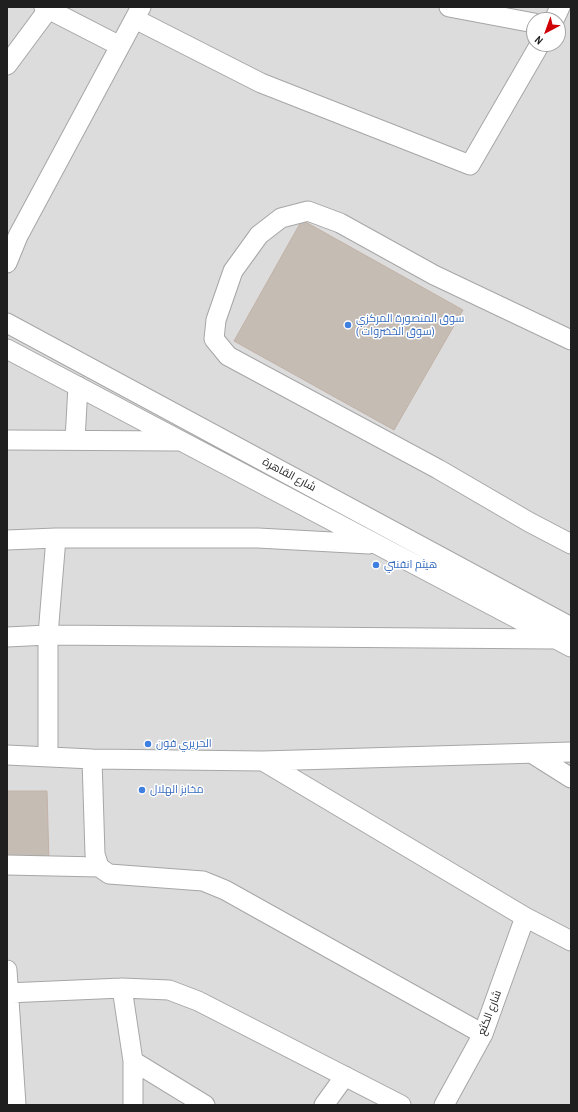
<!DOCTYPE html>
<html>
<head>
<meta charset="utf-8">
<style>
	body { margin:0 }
	#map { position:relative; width:578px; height:1112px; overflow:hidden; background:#f0ece5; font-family:"Archivo Narrow",sans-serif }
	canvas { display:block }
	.frame { position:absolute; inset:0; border:8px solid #1f1f1f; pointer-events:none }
	.north { position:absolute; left:526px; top:12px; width:40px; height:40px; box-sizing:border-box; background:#fff; border:1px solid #a5a5a5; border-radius:50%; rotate:221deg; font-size:11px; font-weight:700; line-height:16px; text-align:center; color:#1f1f1f }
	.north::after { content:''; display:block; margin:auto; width:14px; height:18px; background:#ce0005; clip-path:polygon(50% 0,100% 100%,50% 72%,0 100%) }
</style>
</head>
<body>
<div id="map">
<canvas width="578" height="1112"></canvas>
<div class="frame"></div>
<div class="north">N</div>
</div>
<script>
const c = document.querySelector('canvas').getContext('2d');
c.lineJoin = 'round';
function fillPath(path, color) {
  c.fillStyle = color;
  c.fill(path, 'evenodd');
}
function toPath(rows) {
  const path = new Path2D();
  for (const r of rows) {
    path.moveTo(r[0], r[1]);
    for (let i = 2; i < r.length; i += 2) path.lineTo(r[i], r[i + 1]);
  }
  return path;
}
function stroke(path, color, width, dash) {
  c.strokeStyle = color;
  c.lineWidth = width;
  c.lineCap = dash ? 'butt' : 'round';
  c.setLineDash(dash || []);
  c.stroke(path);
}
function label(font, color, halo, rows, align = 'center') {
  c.font = font + ' "Archivo Narrow",Cairo,sans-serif';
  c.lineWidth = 3;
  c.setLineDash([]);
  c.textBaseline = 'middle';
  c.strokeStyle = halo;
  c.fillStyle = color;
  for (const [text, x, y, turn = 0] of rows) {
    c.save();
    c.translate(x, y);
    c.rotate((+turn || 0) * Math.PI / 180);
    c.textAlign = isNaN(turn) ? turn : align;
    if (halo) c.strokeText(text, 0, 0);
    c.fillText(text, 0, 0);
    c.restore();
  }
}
fillPath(toPath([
	[7,7,571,7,571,1105,7,1105],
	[534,20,558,20,558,44,534,44]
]), '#dddcdc');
const building = toPath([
	[302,220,463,310,394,430,234,341,302,220],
	[7,791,47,791,49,862,7,863,7,791]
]);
fillPath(building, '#c5bcb4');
stroke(building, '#c2b2a7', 1);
const minor = toPath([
	[44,7,120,46],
	[449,7,534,23],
	[135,19,261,83,470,165,540,44],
	[554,20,560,7],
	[7,65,50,7],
	[7,263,18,236,141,7],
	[7,323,571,627],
	[571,340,434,275,340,223,308,211,281,218,259,235,233,271,216,320,214,339,228,356,438,469,529,522,571,544],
	[7,349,571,647],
	[7,440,178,441],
	[75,440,78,386],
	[7,540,56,538,258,538,369,544],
	[7,637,48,635,554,639],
	[533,754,571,778],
	[7,755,92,759,263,761,571,752],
	[48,756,48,635,56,538],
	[92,759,95,854,99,867,109,874,203,881,225,890,483,1034],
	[263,761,525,917,571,941],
	[7,865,99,867],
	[7,970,16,1105],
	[122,988,133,1061,133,1105],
	[7,993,122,988,169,990,198,1001,401,1105],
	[133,1061,205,1105],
	[324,1105,345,1076],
	[444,1105,483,1034,525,917]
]);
stroke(minor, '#a6a6a6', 21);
stroke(minor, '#fff', 19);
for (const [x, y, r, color] of [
	[348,325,4,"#3f7fe0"],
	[376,565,4,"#3f7fe0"],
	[148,744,4,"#3f7fe0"],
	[142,790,4,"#3f7fe0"]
]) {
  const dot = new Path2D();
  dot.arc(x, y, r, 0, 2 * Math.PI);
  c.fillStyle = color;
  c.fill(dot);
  stroke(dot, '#fff', 1.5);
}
label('11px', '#366cbe', '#fff', [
	["سوق المنصورة المركزي",356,319],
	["( سوق الخضروات)",356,332],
	["هيثم انفنتي",384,565],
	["الحريري فون",156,744],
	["مخابز الهلال",150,790]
], 'left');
label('11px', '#1f1f1f', '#fff', [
	["شارع القاهرة",289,475,28],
	["شارع الكثع",490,1013,-69]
]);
</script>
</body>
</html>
